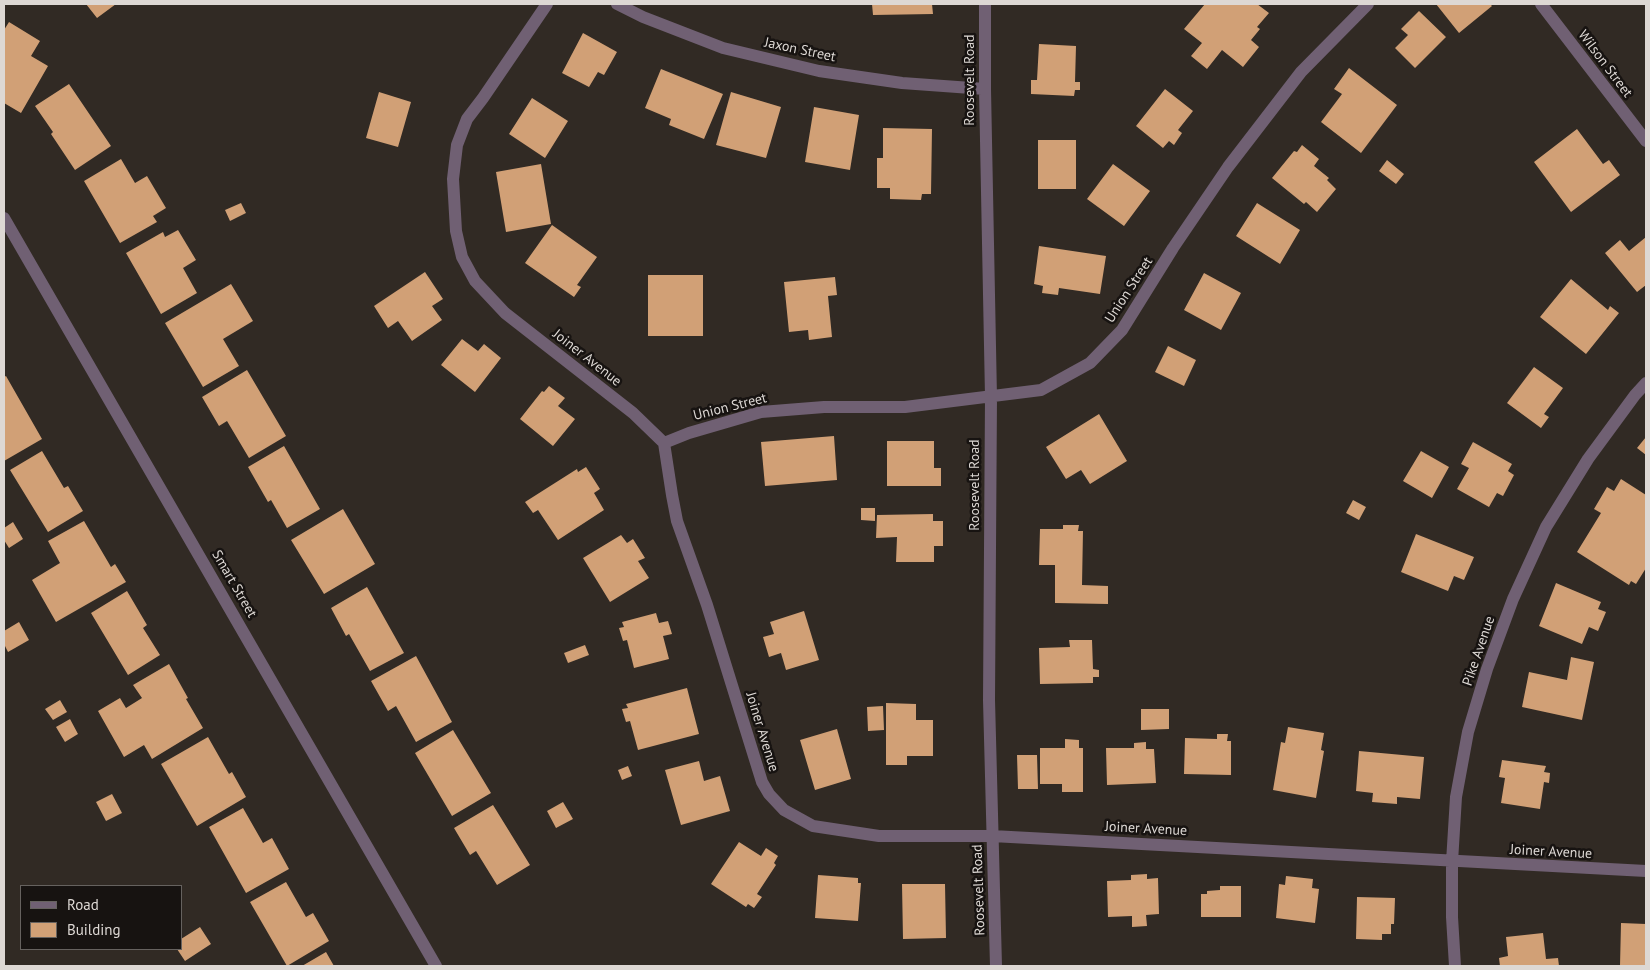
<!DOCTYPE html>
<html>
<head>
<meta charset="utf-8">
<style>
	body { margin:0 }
	#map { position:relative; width:1650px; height:970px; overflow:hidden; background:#312a24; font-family:"PT Sans",sans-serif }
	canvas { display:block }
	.frame { position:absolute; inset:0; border:5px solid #ddd8d4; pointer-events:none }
	.legend { position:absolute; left:20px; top:885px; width:162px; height:65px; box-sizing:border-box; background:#171311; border:1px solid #66625f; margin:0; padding:6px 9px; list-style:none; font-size:15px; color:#ddd8d4 }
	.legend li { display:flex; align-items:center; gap:10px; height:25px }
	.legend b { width:25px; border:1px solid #66625f }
</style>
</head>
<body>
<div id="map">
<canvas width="1650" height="970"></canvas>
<div class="frame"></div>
<ul class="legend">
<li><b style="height:6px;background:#706073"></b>Road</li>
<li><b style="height:14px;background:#d1a076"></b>Building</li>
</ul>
</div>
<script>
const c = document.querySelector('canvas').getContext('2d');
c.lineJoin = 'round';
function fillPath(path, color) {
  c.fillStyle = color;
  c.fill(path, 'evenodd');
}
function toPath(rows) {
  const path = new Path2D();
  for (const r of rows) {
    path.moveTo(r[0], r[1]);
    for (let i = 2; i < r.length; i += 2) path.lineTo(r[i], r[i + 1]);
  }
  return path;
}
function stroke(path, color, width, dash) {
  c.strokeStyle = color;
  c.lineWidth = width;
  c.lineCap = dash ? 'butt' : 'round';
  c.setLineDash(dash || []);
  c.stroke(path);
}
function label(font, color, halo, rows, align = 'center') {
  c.font = font + ' "PT Sans",sans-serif';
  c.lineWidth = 5;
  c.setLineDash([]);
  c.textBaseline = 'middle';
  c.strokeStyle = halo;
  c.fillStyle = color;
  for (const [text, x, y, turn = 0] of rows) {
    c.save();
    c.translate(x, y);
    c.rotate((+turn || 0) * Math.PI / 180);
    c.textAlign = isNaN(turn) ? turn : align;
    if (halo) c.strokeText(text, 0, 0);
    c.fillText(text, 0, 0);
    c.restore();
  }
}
fillPath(toPath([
	[86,4,116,4,97,18],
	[872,4,932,4,933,14,873,15],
	[1205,4,1257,4,1269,13,1257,27,1260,29,1251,40,1259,47,1243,67,1222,50,1207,69,1191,56,1202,43,1184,29],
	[1436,4,1490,4,1492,6,1459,33],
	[1419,11,1446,37,1415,68,1395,48,1408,35,1401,29],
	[9,22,40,41,31,56,48,66,21,113,4,103,4,30],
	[583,33,617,52,604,75,598,72,589,87,562,73],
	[1039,44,1076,46,1075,82,1080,82,1080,90,1075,90,1074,96,1031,94,1031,80,1037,80],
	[1349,68,1397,105,1361,153,1321,122,1342,94,1334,89],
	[661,69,723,94,704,139,669,125,671,119,645,108],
	[69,84,111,146,75,170,51,134,53,132,35,106],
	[1165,89,1193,111,1178,130,1182,133,1174,145,1169,141,1163,148,1136,126],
	[379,92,411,102,398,147,366,138],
	[731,92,781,107,766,158,716,145],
	[532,98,568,121,545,158,509,134],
	[814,107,859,115,850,170,805,162],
	[883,128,932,129,931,194,922,194,921,200,890,199,890,188,877,188,877,158,883,158],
	[1577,129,1603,164,1609,160,1620,175,1571,212,1534,162],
	[1038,140,1076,140,1076,189,1038,189],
	[1302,145,1319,159,1314,166,1329,178,1327,180,1336,189,1317,212,1306,202,1304,204,1272,178,1294,151,1297,152],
	[121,159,135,183,147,176,166,208,153,216,157,222,120,243,84,181],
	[1387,160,1404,174,1396,184,1379,171],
	[541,164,551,224,506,232,496,172],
	[1113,164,1150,191,1124,226,1087,199],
	[241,203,246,213,230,221,225,210],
	[1257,203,1300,230,1280,264,1236,236],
	[552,225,597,257,577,285,581,287,574,297,525,263],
	[178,230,196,260,183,268,197,293,161,314,126,253,163,232,165,237],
	[1646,237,1646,285,1637,292,1605,253,1620,240,1629,251],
	[1039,246,1106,256,1100,294,1059,288,1058,295,1042,293,1043,286,1034,284],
	[425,272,443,299,432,306,442,320,412,341,398,321,388,328,374,306],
	[1204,273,1241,293,1221,330,1184,310],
	[648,275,703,275,703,336,648,336],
	[835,277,837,295,828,296,832,337,809,340,808,330,789,332,784,282],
	[1571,279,1608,310,1610,306,1619,313,1586,354,1540,317],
	[231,284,253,321,223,339,239,366,203,387,165,323],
	[462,339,478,351,484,344,501,358,475,392,441,365],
	[1168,346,1196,360,1184,386,1155,372],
	[1534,367,1563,388,1544,414,1549,417,1541,428,1507,403],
	[247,370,286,436,249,458,227,421,219,426,202,397],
	[6,376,42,439,4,461,4,377],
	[549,386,565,398,558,406,575,419,553,446,520,419,542,391,544,392],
	[1099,414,1127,461,1090,484,1081,470,1066,479,1046,447],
	[834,436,837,480,765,486,761,442],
	[1646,437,1646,455,1637,448],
	[887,441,934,441,934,468,941,468,941,486,887,486],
	[1473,442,1512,464,1508,471,1514,475,1503,496,1497,493,1489,507,1457,489,1469,468,1461,464],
	[284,446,320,509,287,528,271,500,268,502,248,467],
	[42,451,64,488,68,486,83,511,48,532,10,470],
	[1421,451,1449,467,1432,498,1403,481],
	[586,467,600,489,594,493,604,510,558,540,538,510,533,513,525,502,577,469,578,472],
	[1621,479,1646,495,1646,568,1636,584,1631,581,1629,585,1577,552,1601,513,1594,509,1607,487,1614,491],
	[1353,500,1366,507,1359,520,1346,513],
	[861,508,875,508,875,521,861,520],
	[343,509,375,564,324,594,291,540],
	[933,514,933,521,943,521,943,546,934,546,934,562,896,562,897,537,876,538,877,515],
	[84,521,111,567,115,564,126,582,56,622,32,580,60,563,48,541],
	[13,522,23,539,9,548,4,540,4,528],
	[1063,525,1079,525,1078,531,1083,531,1082,585,1108,586,1108,604,1055,603,1055,565,1039,565,1040,529,1063,529],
	[1416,534,1474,557,1464,580,1454,576,1448,591,1401,572],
	[621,535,627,543,633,539,645,558,638,561,649,578,610,602,583,558],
	[1556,583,1601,602,1598,609,1606,612,1598,631,1589,627,1582,644,1539,626],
	[367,587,404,653,370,671,349,634,346,636,331,608],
	[127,591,147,625,143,628,160,655,128,675,91,613],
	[804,611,819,660,786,670,781,653,769,657,763,637,774,634,770,622],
	[656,613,659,623,668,621,672,634,663,636,669,659,634,668,627,640,623,641,619,628,624,627,622,622],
	[19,622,29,640,8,652,4,644,4,631],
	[1069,640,1092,640,1093,669,1099,670,1099,677,1093,677,1093,683,1040,684,1039,648,1070,647],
	[585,645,589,655,568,663,564,653],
	[416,656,452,722,416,742,396,706,388,711,371,681],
	[1571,657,1594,662,1582,720,1522,707,1529,672,1567,680],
	[169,664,188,698,186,699,203,728,152,759,144,745,124,757,98,711,120,698,126,708,142,698,133,685],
	[687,688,699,734,638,750,630,721,626,722,622,709,628,708,626,704],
	[60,700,67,712,53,720,45,709],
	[886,703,916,704,916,720,933,720,933,756,907,756,907,765,886,765],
	[883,706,884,730,868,731,867,707],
	[1141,709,1169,709,1169,729,1141,730],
	[70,719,78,734,65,742,56,727],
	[1288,727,1324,733,1321,750,1324,751,1316,798,1273,790,1281,742,1285,743],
	[837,729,851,779,815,790,800,740],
	[453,730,491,793,452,816,415,753],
	[1217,734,1228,734,1227,741,1231,741,1231,775,1184,774,1185,738,1217,739],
	[208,737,229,774,232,772,246,797,197,826,161,764],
	[1065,739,1079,740,1079,748,1083,748,1083,792,1062,792,1062,784,1040,784,1040,748,1065,748],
	[1146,742,1146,749,1154,749,1156,783,1107,785,1106,748,1134,748,1134,743],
	[1359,751,1424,757,1420,799,1397,797,1397,804,1372,802,1373,793,1356,791],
	[1017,755,1037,755,1038,789,1018,789],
	[1502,760,1546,766,1544,772,1550,773,1549,783,1544,782,1540,809,1501,803,1505,778,1499,777],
	[699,761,704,781,720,776,730,811,681,825,665,770],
	[628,766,632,776,622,780,618,770],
	[112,794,122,813,106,821,96,802],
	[563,802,573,819,556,828,547,811],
	[493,805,530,865,497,885,476,851,470,855,454,828],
	[243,808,263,843,272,838,289,869,246,893,209,827],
	[739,842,761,856,766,848,778,856,774,863,776,865,757,894,762,897,754,908,748,904,746,907,711,884],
	[1147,874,1147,879,1158,878,1159,914,1146,915,1147,926,1132,927,1132,916,1108,917,1107,881,1131,880,1131,875],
	[818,875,858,878,858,883,861,883,858,921,815,918],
	[1286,876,1313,879,1312,888,1319,889,1315,923,1276,918,1279,884,1285,885],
	[286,882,306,917,313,913,329,941,287,966,250,902],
	[902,884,945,884,946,938,903,939],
	[1220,886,1241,886,1241,917,1201,917,1201,894,1207,894,1207,891,1220,890],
	[1357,897,1395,898,1394,924,1391,924,1391,934,1382,934,1382,940,1356,939],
	[1621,923,1646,924,1646,966,1620,966],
	[200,927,211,944,185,961,177,949,181,949,181,939],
	[1543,933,1546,959,1558,958,1559,966,1500,966,1499,958,1508,956,1506,937],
	[326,952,334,966,302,966]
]), '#d1a076');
stroke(toPath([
	[547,4,483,98,467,119,457,145,453,179,456,231,462,257,475,281,505,313,633,413,664,443,672,495,677,521,707,605,762,782,769,794,784,810,813,826,879,836,992,836,1646,871],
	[617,4,643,17,723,48,819,71,902,83,985,89],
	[985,4,985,89,991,397,989,700,996,966],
	[1541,4,1646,141],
	[4,218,436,966],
	[664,443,689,433,761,412,824,407,905,407,1041,390,1090,363,1122,330,1173,248,1228,167,1301,72,1368,4],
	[1455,966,1452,917,1452,862,1456,797,1468,732,1487,669,1513,599,1546,527,1588,459,1635,395,1646,383]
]), '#706073', 12);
label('14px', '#ddd8d4', '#171311', [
	["Jaxon Street",800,50,12],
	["Wilson Street",1605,64,53],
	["Roosevelt Road",970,80,-90],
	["Union Street",1129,290,-57],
	["Joiner Avenue",587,358,38],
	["Union Street",730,407,-14],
	["Roosevelt Road",975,485,-90],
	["Smart Street",234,584,60],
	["Pike Avenue",1479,651,-71],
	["Joiner Avenue",762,732,73],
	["Joiner Avenue",1146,829,3],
	["Joiner Avenue",1551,852,3],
	["Roosevelt Road",979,890,-92]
]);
</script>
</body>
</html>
